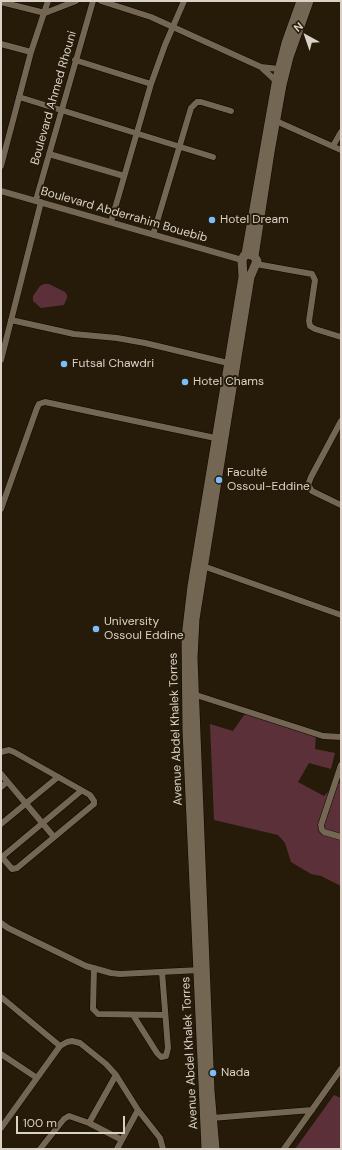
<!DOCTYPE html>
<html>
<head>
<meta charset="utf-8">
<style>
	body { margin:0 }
	#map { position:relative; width:342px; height:1150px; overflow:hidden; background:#261b09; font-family:"DM Sans",sans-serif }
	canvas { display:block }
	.frame { position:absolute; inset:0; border:2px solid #dad2c7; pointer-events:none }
	.north { position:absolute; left:286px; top:16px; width:40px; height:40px; -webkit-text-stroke:3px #261b09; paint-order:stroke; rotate:320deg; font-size:11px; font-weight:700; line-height:16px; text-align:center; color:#dad2c7 }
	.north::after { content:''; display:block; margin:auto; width:14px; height:18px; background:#dad2c7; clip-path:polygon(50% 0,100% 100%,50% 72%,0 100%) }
	.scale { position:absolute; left:16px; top:1116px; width:109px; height:18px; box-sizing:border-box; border:2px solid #dad2c7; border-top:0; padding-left:5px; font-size:12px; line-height:14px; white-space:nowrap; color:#dad2c7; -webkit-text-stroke:3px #261b09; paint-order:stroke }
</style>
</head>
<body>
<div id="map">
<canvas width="342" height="1150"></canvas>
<div class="frame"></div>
<div class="north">N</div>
<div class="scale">100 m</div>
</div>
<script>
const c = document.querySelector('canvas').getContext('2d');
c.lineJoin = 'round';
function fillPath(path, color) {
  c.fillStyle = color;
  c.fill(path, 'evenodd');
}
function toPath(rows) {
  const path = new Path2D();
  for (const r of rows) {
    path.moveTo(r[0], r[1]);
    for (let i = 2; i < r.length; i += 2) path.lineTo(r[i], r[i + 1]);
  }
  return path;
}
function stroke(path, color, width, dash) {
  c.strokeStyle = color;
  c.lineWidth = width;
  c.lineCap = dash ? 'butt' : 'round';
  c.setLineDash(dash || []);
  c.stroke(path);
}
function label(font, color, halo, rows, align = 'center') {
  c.font = font + ' "DM Sans",sans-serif';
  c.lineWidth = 4;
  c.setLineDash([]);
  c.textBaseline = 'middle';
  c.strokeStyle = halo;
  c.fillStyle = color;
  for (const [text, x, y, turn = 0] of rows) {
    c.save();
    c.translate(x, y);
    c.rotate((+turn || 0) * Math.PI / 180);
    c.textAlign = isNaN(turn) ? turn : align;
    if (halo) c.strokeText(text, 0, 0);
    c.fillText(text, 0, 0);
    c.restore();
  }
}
fillPath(toPath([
	[44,284,49,284,65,292,67,295,67,298,64,305,41,308,33,301,33,296,40,286],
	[256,713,316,734,315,749,335,753,331,769,309,763,298,782,324,796,336,784,341,783,341,886,321,876,311,874,291,862,285,843,278,835,214,820,210,724,233,731,244,715],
	[334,1095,341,1098,341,1149,295,1149]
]), '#5b3038');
const minor = toPath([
	[101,1,151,17,261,67,279,69],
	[1,2,45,13,76,1],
	[1,44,31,52],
	[75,60,151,84],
	[261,67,276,81],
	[19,97,213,157],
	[276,121,341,150],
	[333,146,341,132],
	[49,154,124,176],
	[1,166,31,52,48,1],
	[1,191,242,260],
	[36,200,93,1],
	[111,222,151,84,165,45,184,1],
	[153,235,191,108,197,102,201,102,231,111],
	[256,264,312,274,315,280,309,321,310,326,315,329,341,337],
	[11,320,74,334,117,338,145,343,228,363],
	[1,360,41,202],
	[341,421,311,477,308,485,312,491,341,505],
	[1,509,37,408,39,404,45,402,220,439],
	[203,566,341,615],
	[193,694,323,736,341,737],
	[1,752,9,750,14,752,90,795,94,801,94,804,17,868,12,869,1,856],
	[341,765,321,825,322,830,324,832,341,837],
	[1,774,54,837],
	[1,787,7,782],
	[1,824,58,777],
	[2,857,81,791],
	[1,923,8,928,86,966,111,973,120,974,200,970],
	[94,968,93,1009,98,1014,165,1015],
	[1,997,60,1046],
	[133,1015,157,1053,161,1057,166,1056,168,1048,162,972],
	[1,1054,37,1078],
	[212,1118,312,1110],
	[89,1123,116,1075],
	[1,1128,60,1046,67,1042,72,1041,80,1043,106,1064,116,1075,138,1110,160,1138,163,1149],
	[40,1149,64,1119,69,1116,89,1123,122,1140],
	[117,1149,138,1110],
	[284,1149,341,1069]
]);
const secondary = toPath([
	[246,254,277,78,286,43,301,1],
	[254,256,270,152,282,85,289,57,309,1],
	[206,1149,187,731,186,637,192,586,243,277,242,260,244,256,248,254,254,256,257,261,250,277,227,419,195,619,193,658,210,1091,215,1149]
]);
stroke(minor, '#0e0500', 7);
stroke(secondary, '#0e0500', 10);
stroke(minor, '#736653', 6);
stroke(secondary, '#736653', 9);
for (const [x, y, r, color] of [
	[212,220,4,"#7cbef9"],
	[64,364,4,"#7cbef9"],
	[185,382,4,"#7cbef9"],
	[219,480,4,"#7cbef9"],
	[96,629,4,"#7cbef9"],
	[213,1073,4,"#7cbef9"]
]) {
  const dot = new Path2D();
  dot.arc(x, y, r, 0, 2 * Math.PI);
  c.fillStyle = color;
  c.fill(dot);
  stroke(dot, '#261b09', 1.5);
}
label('12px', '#dad2c7', '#261b09', [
	["Boulevard Ahmed Rhouni",54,98,-74],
	["Boulevard Abderrahim Bouebib",124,215,16],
	["Avenue Abdel Khalek Torres",176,729,-92],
	["Avenue Abdel Khalek Torres",190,1053,-93]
]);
label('12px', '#dad2c7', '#261b09', [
	["Hotel Dream",220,220],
	["Futsal Chawdri",72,364],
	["Hotel Chams",193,382],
	["Faculté",227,473],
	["Ossoul-Eddine",227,487],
	["University",104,622],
	["Ossoul Eddine",104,636],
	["Nada",221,1073]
], 'left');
</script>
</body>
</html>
